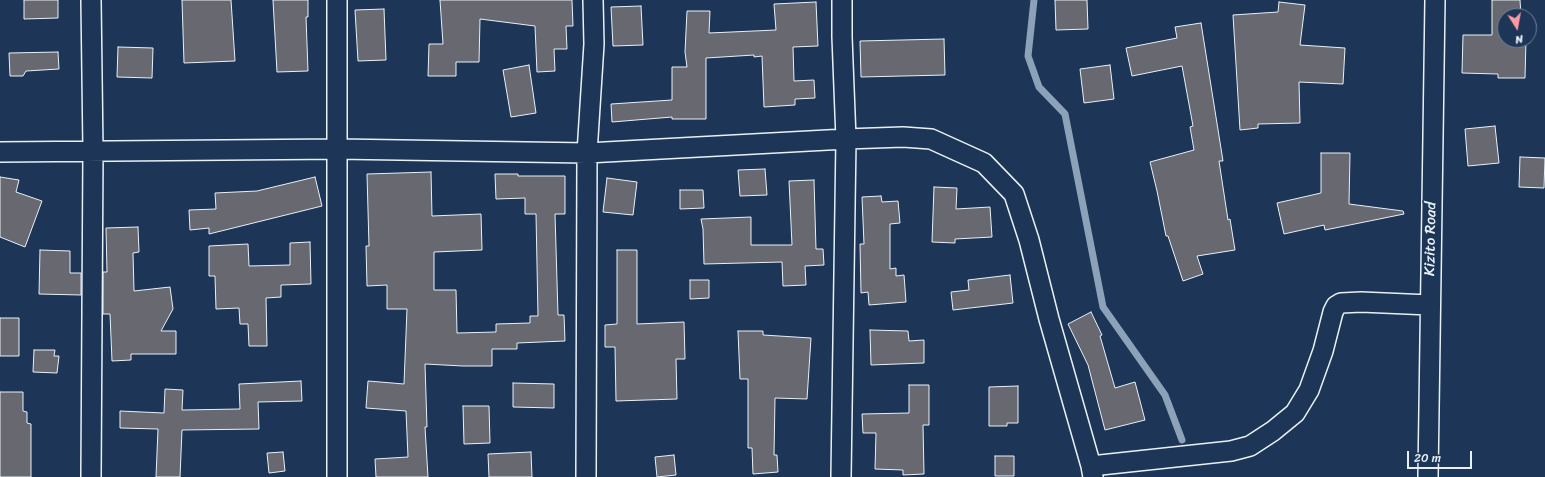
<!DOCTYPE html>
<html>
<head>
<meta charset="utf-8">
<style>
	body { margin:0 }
	#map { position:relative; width:1545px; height:477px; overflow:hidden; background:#1d3557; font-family:Sriracha,sans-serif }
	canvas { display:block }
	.north { position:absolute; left:1497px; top:8px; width:40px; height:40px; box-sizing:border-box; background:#1d3557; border:1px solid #6e8097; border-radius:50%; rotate:169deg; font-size:11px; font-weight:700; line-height:16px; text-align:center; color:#e8f1f8 }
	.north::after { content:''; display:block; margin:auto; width:14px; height:18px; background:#ff9aa2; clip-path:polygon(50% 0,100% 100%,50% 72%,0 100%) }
	.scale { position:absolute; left:1407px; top:451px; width:65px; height:18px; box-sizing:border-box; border:2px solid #e8f1f8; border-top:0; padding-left:5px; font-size:12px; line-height:14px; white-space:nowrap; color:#e8f1f8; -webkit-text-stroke:3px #1d3557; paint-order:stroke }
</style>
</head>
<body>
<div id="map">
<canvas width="1545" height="477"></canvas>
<div class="north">N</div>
<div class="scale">20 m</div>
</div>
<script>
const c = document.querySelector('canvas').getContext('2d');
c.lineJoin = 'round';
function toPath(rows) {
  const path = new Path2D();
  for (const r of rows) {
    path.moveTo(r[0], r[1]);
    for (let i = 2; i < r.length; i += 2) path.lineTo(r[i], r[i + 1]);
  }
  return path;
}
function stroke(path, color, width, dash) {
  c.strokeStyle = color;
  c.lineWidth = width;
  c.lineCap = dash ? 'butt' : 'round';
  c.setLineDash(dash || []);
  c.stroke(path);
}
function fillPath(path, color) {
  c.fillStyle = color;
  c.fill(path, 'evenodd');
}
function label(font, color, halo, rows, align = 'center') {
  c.font = font + ' Sriracha,sans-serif';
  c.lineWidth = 3;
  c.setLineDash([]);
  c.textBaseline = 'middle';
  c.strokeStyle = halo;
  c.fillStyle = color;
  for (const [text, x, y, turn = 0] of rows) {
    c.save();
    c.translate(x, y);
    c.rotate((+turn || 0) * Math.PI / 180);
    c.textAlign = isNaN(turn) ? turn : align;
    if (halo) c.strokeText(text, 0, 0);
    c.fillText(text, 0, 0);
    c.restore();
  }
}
stroke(toPath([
	[1034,0,1028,56,1039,87,1065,114,1103,307,1165,395,1182,440]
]), '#8ca2b9', 7);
const building = toPath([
	[24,0,58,0,58,18,24,19,24,0],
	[182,0,231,0,235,61,184,63,182,0],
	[273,0,308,0,308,17,306,17,308,71,277,72,273,0],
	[440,0,572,0,573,26,566,26,567,49,554,49,555,71,537,72,535,26,480,19,479,62,456,62,456,76,428,76,429,44,443,44,440,0],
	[1055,0,1087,0,1088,29,1056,30,1055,0],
	[1492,0,1520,0,1521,16,1505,16,1505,40,1526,40,1525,78,1498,78,1498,74,1462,73,1463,35,1492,35,1492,0],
	[816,2,818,46,793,47,794,81,814,80,815,98,795,99,795,105,764,107,762,56,754,57,754,55,706,58,706,119,672,119,672,117,612,122,611,104,672,100,672,67,687,67,685,52,687,11,710,11,709,33,776,30,774,4,816,2],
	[1279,2,1305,5,1300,45,1345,48,1343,84,1299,82,1300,123,1258,124,1258,128,1240,130,1233,15,1278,12,1279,2],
	[641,6,643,45,613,46,611,7,641,6],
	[384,9,386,60,358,61,355,10,384,9],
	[1201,23,1223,161,1219,161,1228,220,1230,219,1235,250,1197,256,1203,274,1183,281,1168,236,1166,236,1157,191,1150,162,1194,150,1190,127,1193,126,1182,66,1132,76,1126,48,1177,38,1175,27,1201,23],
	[944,39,945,75,861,77,860,41,944,39],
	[118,47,153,48,152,78,117,77,118,47],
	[58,52,59,69,26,71,23,76,10,76,9,53,58,52],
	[529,65,536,113,511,117,503,70,529,65],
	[1110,65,1114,99,1084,103,1080,69,1110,65],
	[1495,126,1499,163,1468,166,1465,129,1495,126],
	[1321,153,1350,153,1349,204,1403,211,1404,214,1325,230,1324,225,1284,234,1277,203,1321,193,1321,153],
	[1520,157,1545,158,1544,188,1519,187,1520,157],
	[765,169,767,195,740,196,738,170,765,169],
	[431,172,432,216,481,214,482,250,434,252,434,290,456,290,457,333,496,332,496,324,530,323,530,316,538,316,536,214,525,214,525,198,496,199,495,174,518,174,518,176,565,176,565,214,555,214,558,315,564,315,565,341,517,343,517,349,492,349,492,366,463,366,425,364,427,427,425,427,428,477,376,477,375,459,408,457,406,411,366,408,368,381,404,384,407,309,387,309,387,285,367,286,366,246,369,246,367,174,431,172],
	[0,177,19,180,16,192,42,201,25,247,0,237,0,177],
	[315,177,322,206,209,234,209,228,190,230,189,210,216,209,215,193,257,191,315,177],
	[607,178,637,182,633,215,603,212,607,178],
	[814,180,816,249,823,249,824,265,805,266,806,285,783,286,782,262,704,264,703,229,701,219,751,217,751,245,792,245,789,181,814,180],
	[934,187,957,188,956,209,990,207,992,237,955,239,955,243,932,242,934,187],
	[680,190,703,190,704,208,680,209,680,190],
	[881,196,882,202,898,201,900,223,890,224,890,269,896,268,896,276,904,275,906,302,869,305,868,292,861,293,860,244,864,244,862,197,881,196],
	[138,227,139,252,133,253,134,291,170,287,173,309,161,331,176,331,176,354,131,354,131,360,112,361,110,314,103,314,103,272,107,272,106,228,138,227],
	[310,242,311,284,281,285,281,297,266,298,267,346,249,346,248,324,240,324,239,308,216,309,215,276,209,276,209,246,248,244,249,266,290,265,290,243,310,242],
	[40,250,70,251,70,273,81,273,81,295,39,294,40,250],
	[617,250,637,250,637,324,684,322,685,359,676,359,677,399,616,401,615,347,605,347,605,325,617,324,617,250],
	[1010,275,1013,303,953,310,951,292,969,290,968,280,1010,275],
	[690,280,709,280,709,298,690,299,690,280],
	[1091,312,1102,335,1100,336,1115,388,1135,382,1145,420,1105,430,1088,365,1068,324,1091,312],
	[0,318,19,318,19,356,0,356,0,318],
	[870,330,908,331,909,341,924,340,924,363,871,365,870,330],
	[738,331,763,331,763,335,811,338,807,399,775,398,774,455,777,455,778,472,753,474,752,448,748,448,748,379,740,379,738,331],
	[34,350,55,350,54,356,59,356,57,373,33,372,34,350],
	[301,381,302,401,258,402,259,429,182,430,180,477,156,477,158,429,120,428,120,411,164,413,165,389,183,390,182,410,240,409,239,384,301,381],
	[513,383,554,384,554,408,513,407,513,383],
	[909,385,929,385,929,425,923,425,924,474,903,475,903,470,875,469,876,433,863,433,862,414,909,413,909,385],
	[1018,386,1018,423,1007,423,1007,426,989,426,989,387,1018,386],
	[0,392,23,392,23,411,27,412,27,423,31,424,31,477,0,477,0,392],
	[463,406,489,406,490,443,464,444,463,406],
	[283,452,285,471,269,473,267,453,283,452],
	[531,452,532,477,489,477,488,454,531,452],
	[674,455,676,475,657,477,655,457,674,455],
	[995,456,1014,456,1014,476,995,476,995,456]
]);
fillPath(building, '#686871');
stroke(building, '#e8f1f8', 1);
const minor = toPath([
	[0,152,338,149,587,153,846,139,903,137,931,139,984,163,1014,194,1029,240,1049,319,1091,466,1093,477],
	[1091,466,1231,451,1250,446,1273,431,1295,413,1309,390,1323,351,1333,312,1336,306,1341,303,1361,302,1430,305],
	[91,477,93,151,91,0],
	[337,477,337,0],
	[586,477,587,153,594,44,593,0],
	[841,477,846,139,842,37,842,0],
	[1428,477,1435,0]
]);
stroke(minor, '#e8f1f8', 22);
stroke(minor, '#1d3557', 19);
label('15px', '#e8f1f8', '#1d3557', [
	["Kizito Road",1431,239,-89]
]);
</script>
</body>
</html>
